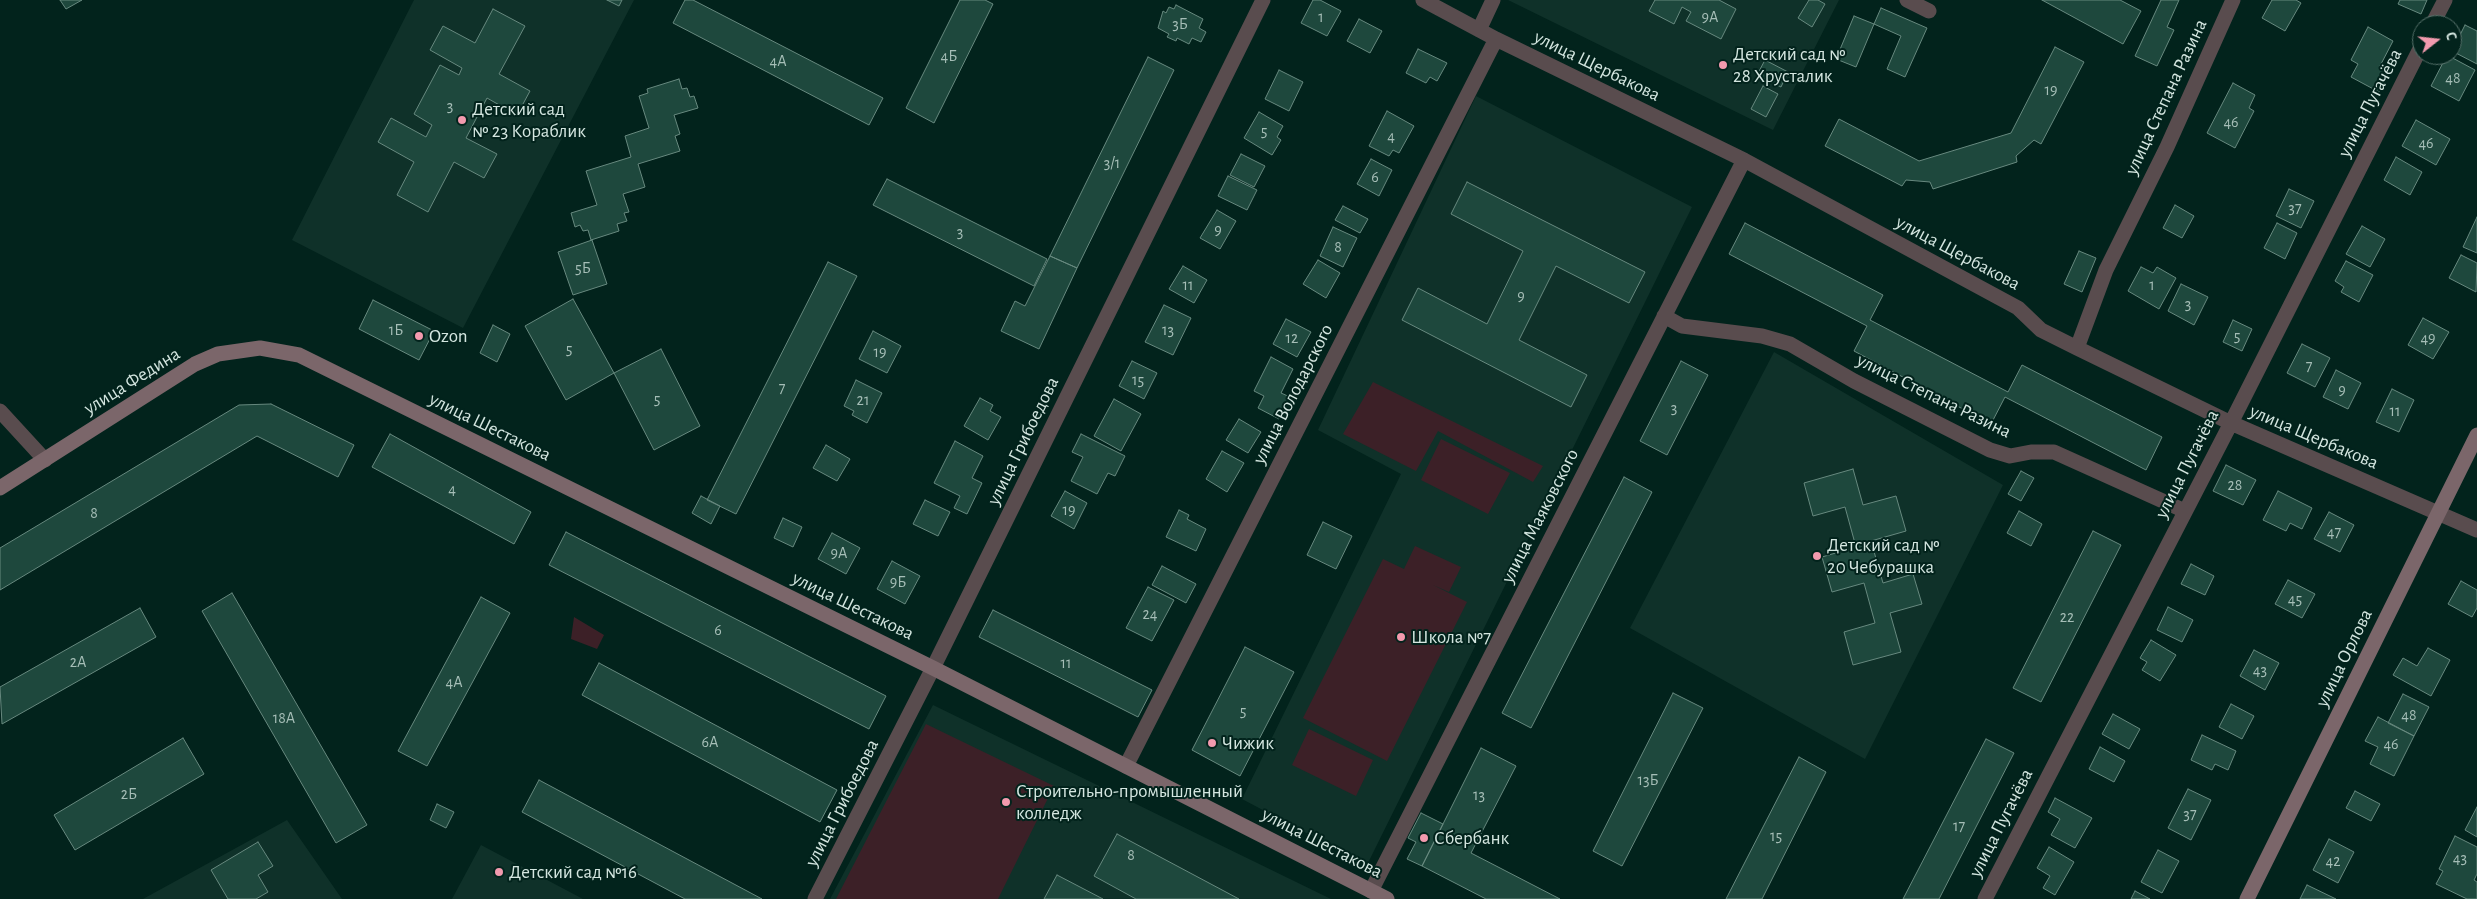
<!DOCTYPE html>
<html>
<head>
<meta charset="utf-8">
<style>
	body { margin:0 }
	#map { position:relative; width:2477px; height:899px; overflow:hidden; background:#02231c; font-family:"Alegreya Sans",sans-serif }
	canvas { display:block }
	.north { position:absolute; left:2412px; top:15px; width:50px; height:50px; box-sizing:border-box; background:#02231c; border:1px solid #56716a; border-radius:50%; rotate:74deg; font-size:14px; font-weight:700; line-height:20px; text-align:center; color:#d4e6e0 }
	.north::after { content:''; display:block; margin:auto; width:18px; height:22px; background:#f29aae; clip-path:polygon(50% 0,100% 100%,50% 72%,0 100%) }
</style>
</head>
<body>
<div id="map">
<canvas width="2477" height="899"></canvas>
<div class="north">С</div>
</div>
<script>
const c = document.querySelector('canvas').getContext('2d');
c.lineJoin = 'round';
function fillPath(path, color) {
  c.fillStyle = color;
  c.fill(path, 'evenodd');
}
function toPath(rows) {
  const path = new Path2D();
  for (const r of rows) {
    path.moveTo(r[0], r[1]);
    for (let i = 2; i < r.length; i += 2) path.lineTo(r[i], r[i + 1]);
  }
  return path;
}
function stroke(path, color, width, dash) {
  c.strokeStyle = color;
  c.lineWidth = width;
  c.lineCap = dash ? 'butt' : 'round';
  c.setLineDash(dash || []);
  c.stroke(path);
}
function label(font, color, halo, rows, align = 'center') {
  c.font = font + ' "Alegreya Sans",sans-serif';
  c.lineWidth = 4;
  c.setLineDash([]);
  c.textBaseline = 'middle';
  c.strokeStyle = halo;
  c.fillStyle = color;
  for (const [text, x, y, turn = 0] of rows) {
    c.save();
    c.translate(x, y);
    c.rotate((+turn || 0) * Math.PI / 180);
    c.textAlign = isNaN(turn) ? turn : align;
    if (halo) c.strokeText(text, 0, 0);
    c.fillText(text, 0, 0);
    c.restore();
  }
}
fillPath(toPath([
	[414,0,634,0,463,328,292,240],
	[1508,0,1839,0,1773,130],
	[1476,96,1692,207,1367,865,1242,799,1401,474,1318,430],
	[1774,352,2003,485,1865,759,1630,628],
	[933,705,1331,899,830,899],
	[287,820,342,899,143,899],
	[481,845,583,899,452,899]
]), '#0f3129');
fillPath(toPath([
	[1373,382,1543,466,1533,482,1438,431,1416,471,1343,434],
	[1441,439,1510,473,1488,514,1421,480],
	[1415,546,1461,567,1449,592,1433,585,1467,602,1387,761,1303,718,1383,559,1404,569],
	[574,617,604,635,597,649,571,639],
	[926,724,1054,786,998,899,836,899],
	[1309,729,1373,760,1356,796,1292,765]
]), '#3c2027');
const building = toPath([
	[60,0,82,0,66,9,60,0],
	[607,0,622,0,619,6,607,0],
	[685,0,693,0,883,98,869,125,673,23,685,0],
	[960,0,985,0,993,4,934,123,906,108,960,0],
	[1313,0,1320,0,1341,11,1327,36,1301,23,1313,0],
	[1655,0,1719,0,1736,9,1721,39,1686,21,1691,12,1682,7,1674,24,1649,11,1655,0],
	[1809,0,1818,0,1825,4,1812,27,1798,18,1809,0],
	[2042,0,2120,0,2141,11,2123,44,2042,0],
	[2161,0,2179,0,2167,27,2174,30,2157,66,2135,56,2161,0],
	[2272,0,2296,0,2301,3,2285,31,2262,18,2272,0],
	[2400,0,2427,0,2421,14,2398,4,2400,0],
	[1176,5,1203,19,1199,28,1206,32,1201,42,1192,38,1189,44,1177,38,1176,41,1167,37,1169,34,1158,28,1163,11,1166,13,1169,7,1174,9,1176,5],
	[1881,8,1927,28,1905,77,1887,69,1901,36,1874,24,1881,8],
	[493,9,525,26,499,74,530,91,517,115,487,98,466,138,497,154,484,178,454,162,428,212,397,195,414,162,378,142,391,118,426,137,432,125,414,114,440,65,459,75,462,68,430,50,443,26,475,43,493,9],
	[1854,16,1874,24,1856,67,1836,59,1854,16],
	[1359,19,1382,31,1370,53,1347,41,1359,19],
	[2465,25,2477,31,2477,64,2452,51,2465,25],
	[2368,27,2393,41,2380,66,2390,71,2379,92,2351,77,2358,64,2351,60,2368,27],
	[2055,47,2084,62,2041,144,2034,140,2016,156,2017,162,1933,189,1930,182,1906,180,1902,186,1825,146,1839,119,1919,161,2011,133,2055,47],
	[1418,49,1447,63,1437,81,1430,77,1426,83,1406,73,1418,49],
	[2447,55,2475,70,2459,101,2431,86,2447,55],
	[1148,57,1174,70,1077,268,1050,256,1148,57],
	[1765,60,1788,72,1781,87,1757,75,1765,60],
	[1279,70,1303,82,1289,111,1265,99,1279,70],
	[679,79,682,89,687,88,690,97,694,96,698,108,674,115,680,134,675,136,680,151,638,164,645,187,623,194,629,212,624,213,627,221,617,224,619,231,591,240,588,230,583,231,580,225,575,227,571,213,597,205,586,171,631,157,625,136,649,128,639,96,648,93,647,89,679,79],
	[2233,83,2255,95,2249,108,2254,111,2235,148,2207,133,2233,83],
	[1763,86,1778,94,1766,117,1751,109,1763,86],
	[1387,111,1414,126,1399,153,1393,150,1389,156,1369,146,1387,111],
	[1259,112,1283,126,1277,137,1281,140,1272,155,1244,138,1259,112],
	[2416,120,2450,139,2436,165,2402,146,2416,120],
	[1241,154,1265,166,1254,187,1230,175,1241,154],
	[2396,157,2422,172,2410,195,2384,180,2396,157],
	[1371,159,1392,170,1379,196,1357,184,1371,159],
	[1228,176,1257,190,1247,210,1218,196,1228,176],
	[887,179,1047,259,1034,286,873,205,887,179],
	[1467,182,1645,272,1629,303,1556,266,1519,340,1587,375,1571,407,1402,320,1418,288,1487,324,1523,251,1451,214,1467,182],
	[2289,189,2314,201,2301,228,2276,216,2289,189],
	[2175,205,2194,216,2182,238,2163,228,2175,205],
	[1343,206,1368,219,1360,233,1335,220,1343,206],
	[1217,210,1236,221,1220,249,1200,238,1217,210],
	[2477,217,2477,253,2463,247,2477,217],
	[1745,223,1883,295,1870,320,2008,392,2022,365,2162,437,2146,470,2005,397,1991,424,1854,351,1867,326,1729,254,1745,223],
	[2277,223,2297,233,2285,259,2264,248,2277,223],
	[2362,226,2385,239,2370,267,2346,254,2362,226],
	[1333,227,1357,238,1343,267,1320,256,1333,227],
	[592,240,607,284,573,295,558,252,592,240],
	[2079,251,2096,258,2082,292,2064,284,2079,251],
	[2461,255,2477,263,2476,292,2449,278,2461,255],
	[1050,256,1077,268,1039,349,1001,331,1015,301,1025,306,1050,256],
	[1318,260,1340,273,1326,298,1303,284,1318,260],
	[2346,261,2373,275,2359,302,2341,292,2344,287,2335,281,2346,261],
	[828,262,857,276,736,514,707,500,828,262],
	[1183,266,1207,280,1194,303,1169,289,1183,266],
	[2141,267,2153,273,2157,267,2176,278,2159,309,2128,291,2141,267],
	[2181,284,2208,297,2194,325,2168,311,2181,284],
	[573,299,614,373,566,400,525,326,573,299],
	[373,300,434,331,419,360,359,329,373,300],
	[1164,305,1191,318,1173,355,1145,342,1164,305],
	[2423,318,2449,332,2433,359,2408,345,2423,318],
	[1286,319,1311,332,1297,357,1273,344,1286,319],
	[2233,320,2252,329,2242,351,2223,342,2233,320],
	[493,325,510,334,497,362,480,353,493,325],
	[873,331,901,346,887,373,859,359,873,331],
	[2302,344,2330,358,2315,387,2287,373,2302,344],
	[661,349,700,426,654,450,614,373,661,349],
	[1271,357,1293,369,1281,393,1290,397,1279,419,1258,408,1264,396,1254,391,1271,357],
	[1132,361,1157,373,1144,399,1119,386,1132,361],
	[1681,361,1708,375,1667,455,1640,441,1681,361],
	[2336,370,2361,383,2348,409,2323,397,2336,370],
	[856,380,882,393,867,423,852,415,854,411,844,406,856,380],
	[2392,389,2414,400,2399,432,2376,422,2392,389],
	[980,398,993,405,990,411,1001,417,988,440,964,426,980,398],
	[1114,399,1141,414,1121,451,1094,436,1114,399],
	[271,404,354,445,338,477,257,436,0,590,0,548,239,405,271,404],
	[1239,419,1261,432,1248,453,1226,440,1239,419],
	[390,434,531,512,514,544,372,467,390,434],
	[1081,434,1125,456,1115,476,1108,473,1097,494,1071,481,1083,457,1072,452,1081,434],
	[955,441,983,456,972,478,982,483,967,514,954,508,960,496,934,483,955,441],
	[826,445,850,459,837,481,813,468,826,445],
	[1222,451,1244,463,1227,492,1206,479,1222,451],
	[2226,465,2256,480,2243,505,2213,491,2226,465],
	[1853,469,1863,505,1896,496,1906,531,1871,541,1883,583,1913,574,1922,604,1890,613,1901,652,1853,665,1844,632,1875,623,1864,583,1832,592,1822,557,1856,547,1845,507,1813,516,1804,483,1853,469],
	[2021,471,2034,478,2021,501,2008,494,2021,471],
	[1624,477,1652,492,1531,728,1502,713,1624,477],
	[1065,491,1087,503,1074,529,1051,516,1065,491],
	[2278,491,2312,508,2302,529,2290,523,2286,531,2263,520,2278,491],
	[701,496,720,506,711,524,692,513,701,496],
	[925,500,950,512,938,536,913,524,925,500],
	[1179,510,1189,515,1187,519,1206,529,1196,551,1166,537,1179,510],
	[2019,511,2042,524,2031,546,2007,533,2019,511],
	[2329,512,2354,525,2340,552,2314,539,2329,512],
	[783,518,802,527,793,547,774,538,783,518],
	[1323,522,1352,536,1336,569,1307,555,1323,522],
	[2093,531,2121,545,2041,702,2013,688,2093,531],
	[566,532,886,696,869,729,549,565,566,532],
	[832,533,860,548,846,574,818,559,832,533],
	[892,561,920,576,905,604,877,589,892,561],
	[2191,564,2214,576,2205,595,2181,584,2191,564],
	[1162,566,1196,584,1186,603,1152,585,1162,566],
	[2288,580,2315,594,2302,618,2275,604,2288,580],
	[2461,581,2477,590,2477,608,2472,617,2448,604,2461,581],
	[1148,587,1174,600,1152,641,1126,628,1148,587],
	[232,593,367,825,336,843,202,611,232,593],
	[481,597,510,613,427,766,398,751,481,597],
	[2168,607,2193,620,2182,642,2157,630,2168,607],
	[140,608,156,637,2,724,0,687,140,608],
	[993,610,1152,690,1138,717,979,637,993,610],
	[2151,640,2176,655,2160,681,2142,670,2147,662,2140,658,2151,640],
	[1245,647,1294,672,1240,776,1192,750,1245,647],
	[2428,648,2450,660,2431,696,2393,675,2403,658,2417,666,2428,648],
	[2254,650,2279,663,2265,690,2240,676,2254,650],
	[599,663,837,790,820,822,582,695,599,663],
	[1673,693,1703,708,1622,866,1593,851,1673,693],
	[2403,694,2429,707,2414,736,2388,723,2403,694],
	[2231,704,2254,716,2242,739,2219,727,2231,704],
	[2113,714,2140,729,2129,749,2102,734,2113,714],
	[2378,717,2414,736,2394,776,2370,764,2378,747,2365,741,2378,717],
	[2202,735,2236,751,2228,770,2215,764,2212,770,2191,760,2202,735],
	[183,738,204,774,75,850,54,815,183,738],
	[1986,739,2014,753,1939,899,1903,899,1986,739],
	[2100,747,2125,761,2114,782,2089,769,2100,747],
	[1481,748,1516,766,1471,853,1560,899,1486,899,1422,866,1481,748],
	[1799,757,1826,772,1762,899,1726,899,1799,757],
	[539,780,762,899,685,899,522,812,539,780],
	[2188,789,2211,800,2191,840,2168,828,2188,789],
	[2355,791,2380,804,2371,821,2346,808,2355,791],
	[2055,798,2092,818,2075,848,2051,835,2060,819,2048,812,2055,798],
	[437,804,454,812,446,828,430,820,437,804],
	[2477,807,2477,837,2465,830,2477,807],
	[1421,813,1443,824,1422,866,1407,859,1416,842,1408,838,1421,813],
	[1117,834,1239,899,1136,899,1094,876,1117,834],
	[2455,836,2477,847,2477,874,2474,880,2477,882,2477,899,2467,899,2436,884,2443,871,2439,869,2455,836],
	[2329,839,2354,852,2338,883,2313,870,2329,839],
	[258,842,273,866,258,875,268,892,256,899,228,899,211,870,258,842],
	[2049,847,2074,862,2055,895,2043,888,2050,876,2037,868,2049,847],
	[2158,850,2179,861,2162,893,2141,882,2158,850],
	[1057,875,1103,899,1044,899,1057,875],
	[2307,885,2336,899,2300,899,2307,885],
	[2135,891,2150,899,2131,899,2135,891]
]);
fillPath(building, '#1e483d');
stroke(building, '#67897f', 1);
stroke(toPath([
	[1423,0,1496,39,1744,160,2018,308,2041,330,2077,348,2231,423,2477,530],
	[1907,0,1929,11],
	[2432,25,2445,0],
	[1479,30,1493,0],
	[1664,316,1682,326,1762,336,1790,344,1854,381,1990,450,2010,456,2031,452,2054,452,2185,511],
	[2077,348,2106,270,2167,147,2233,0],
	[0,411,45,460],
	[1126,766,1496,39],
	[1371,891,1744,160],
	[815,899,933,668,1263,0],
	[1985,899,2231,423,2422,45]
]), '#594c4e', 15);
stroke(toPath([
	[0,488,195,364,218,354,260,348,299,355,933,668,1387,899],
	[2247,899,2477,435]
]), '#7b666a', 15);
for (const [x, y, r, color] of [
	[1723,65,5,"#f29aae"],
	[462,120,5,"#f29aae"],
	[419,336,5,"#f29aae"],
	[1817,556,5,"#f29aae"],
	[1401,637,5,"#f29aae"],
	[1212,743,5,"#f29aae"],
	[1006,802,5,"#f29aae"],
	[1424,838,5,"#f29aae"],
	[499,872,5,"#f29aae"]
]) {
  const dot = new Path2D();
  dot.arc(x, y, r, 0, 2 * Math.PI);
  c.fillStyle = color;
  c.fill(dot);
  stroke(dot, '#02231c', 2);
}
label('16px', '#a6beb7', null, [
	["1",1321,17],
	["9А",1710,17],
	["3Б",1180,24],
	["4Б",949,56],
	["4А",778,61],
	["48",2453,78],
	["19",2051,90],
	["3",450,106],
	["46",2231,122],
	["5",1264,131],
	["4",1391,136],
	["46",2426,143],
	["3/1",1112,163],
	["6",1375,177],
	["37",2295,208],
	["9",1218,230],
	["3",960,232],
	["8",1338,247],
	["5Б",583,268],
	["11",1188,285],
	["1",2152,285],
	["9",1521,296],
	["3",2188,304],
	["1Б",396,330],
	["13",1168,330],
	["5",2237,336],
	["12",1292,338],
	["49",2428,338],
	["5",569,349],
	["19",880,352],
	["7",2309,366],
	["15",1138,380],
	["7",782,388],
	["9",2342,390],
	["5",657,399],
	["21",863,400],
	["3",1674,408],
	["11",2395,411],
	["28",2235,485],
	["4",452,489],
	["19",1069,510],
	["8",94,513],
	["47",2334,532],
	["9А",839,553],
	["9Б",898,582],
	["45",2295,599],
	["24",1150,614],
	["22",2067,617],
	["6",718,630],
	["2А",78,662],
	["11",1066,663],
	["43",2260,670],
	["4А",454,682],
	["5",1243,711],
	["48",2409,715],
	["18А",284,718],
	["6А",710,742],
	["46",2391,744],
	["13Б",1648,780],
	["2Б",129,794],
	["13",1479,795],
	["37",2190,814],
	["17",1959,826],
	["15",1776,836],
	["8",1131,855],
	["43",2460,858],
	["42",2333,861]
]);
label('19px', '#d4e6e0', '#02231c', [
	["Детский сад №",1733,54],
	["28 Хрусталик",1733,76],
	["Детский сад",472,109],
	["№ 23 Кораблик",472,131],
	["Ozon",429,336],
	["Детский сад №",1827,545],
	["20 Чебурашка",1827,567],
	["Школа №7",1411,637],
	["Чижик",1222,743],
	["Строительно-промышленный",1016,791],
	["колледж",1016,813],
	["Сбербанк",1434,838],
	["Детский сад №16",509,872]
], 'left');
label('19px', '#d4e6e0', '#02231c', [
	["улица Щербакова",1597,66,26],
	["улица Степана Разина",2166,97,-65],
	["улица Пугачёва",2370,103,-63],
	["улица Щербакова",1958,253,28],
	["улица Федина",132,381,-32],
	["улица Володарского",1293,394,-63],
	["улица Степана Разина",1934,396,26],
	["улица Шестакова",490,427,26],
	["улица Щербакова",2314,437,23],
	["улица Грибоедова",1023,441,-64],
	["улица Пугачёва",2187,464,-63],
	["улица Маяковского",1540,516,-63],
	["улица Шестакова",853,606,26],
	["улица Орлова",2344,658,-64],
	["улица Грибоедова",842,803,-63],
	["улица Пугачёва",2001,823,-63],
	["улица Шестакова",1322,843,27]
]);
</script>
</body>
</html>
